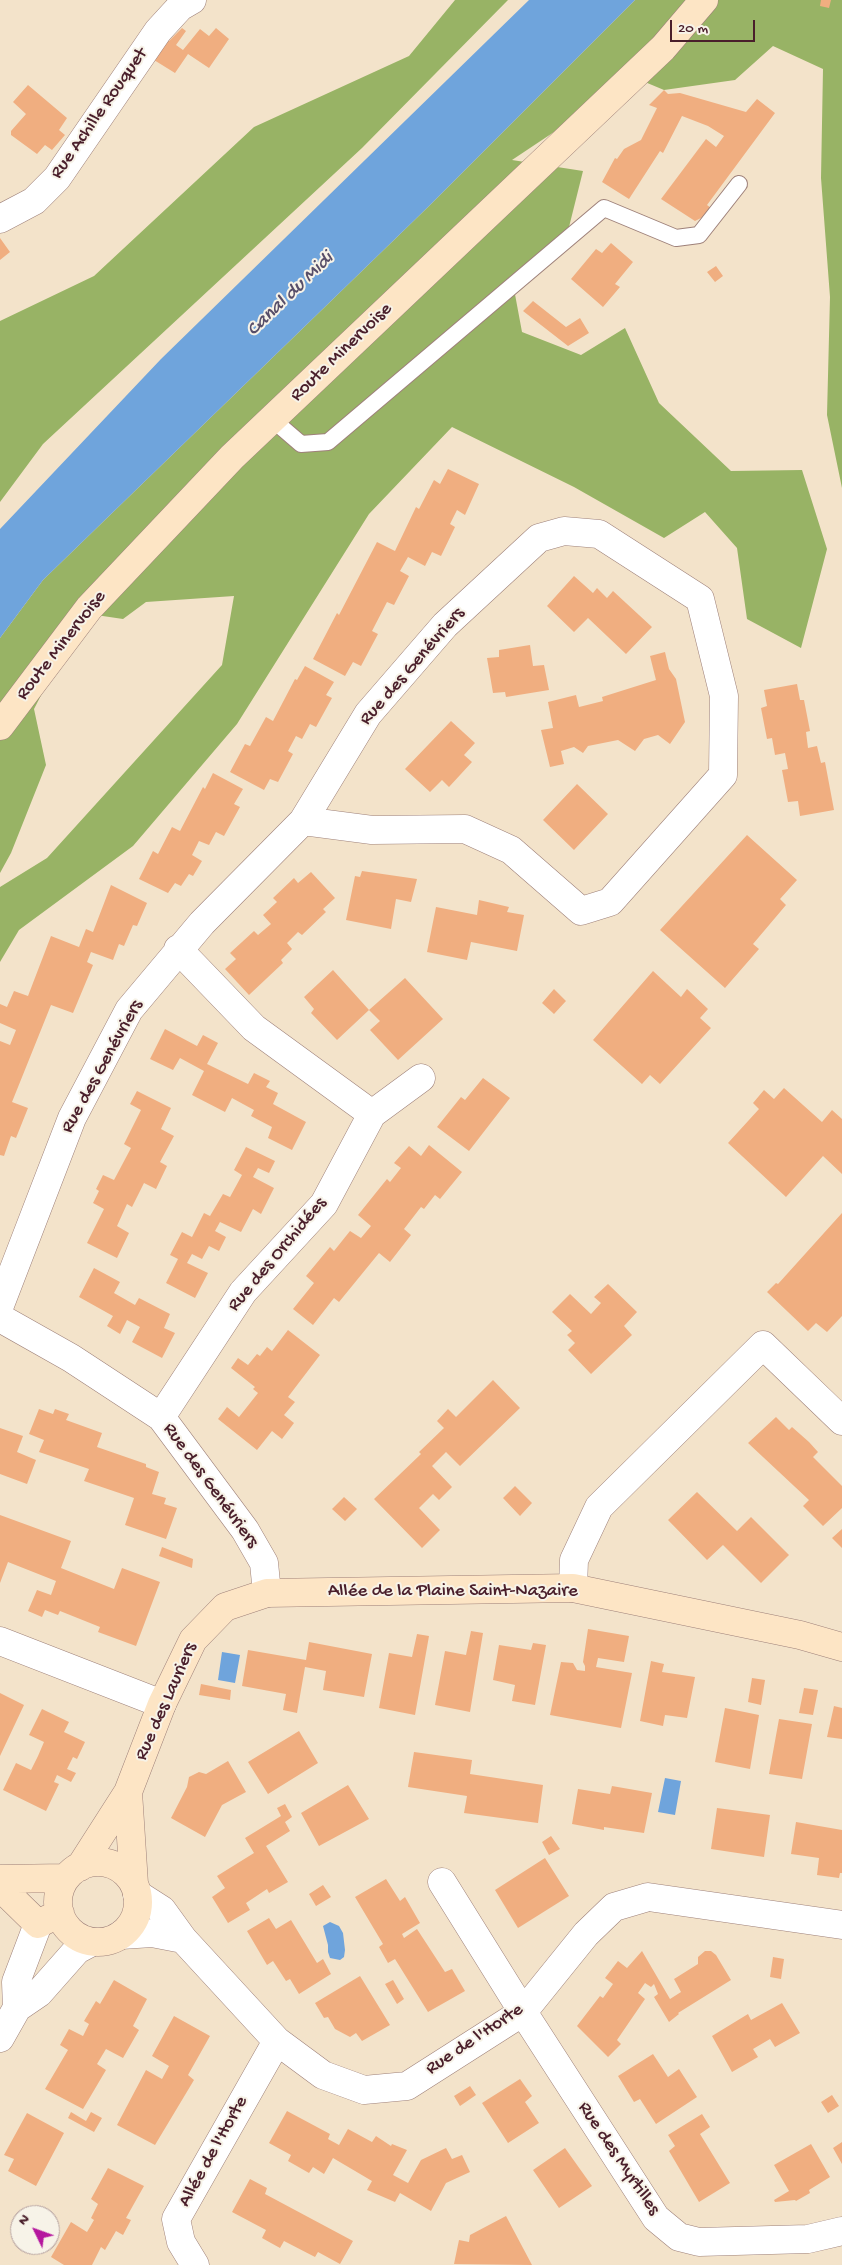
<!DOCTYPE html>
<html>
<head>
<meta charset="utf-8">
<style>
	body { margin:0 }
	#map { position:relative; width:842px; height:2265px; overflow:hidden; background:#f3e3ca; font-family:"Gochi Hand",sans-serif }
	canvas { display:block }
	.north { position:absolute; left:10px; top:2205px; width:50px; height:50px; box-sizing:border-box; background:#f7f3e8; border:1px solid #b29e9c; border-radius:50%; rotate:312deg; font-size:14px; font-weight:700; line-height:20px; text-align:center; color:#4a1f2b }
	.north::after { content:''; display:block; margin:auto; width:18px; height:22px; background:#b5179e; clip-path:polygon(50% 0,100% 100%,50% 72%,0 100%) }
	.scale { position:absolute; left:670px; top:20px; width:85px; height:22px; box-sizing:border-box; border:2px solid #4a1f2b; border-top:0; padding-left:6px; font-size:15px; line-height:18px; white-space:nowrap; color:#4a1f2b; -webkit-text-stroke:4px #f7f3e8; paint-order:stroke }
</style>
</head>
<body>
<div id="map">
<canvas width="842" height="2265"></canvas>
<div class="north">N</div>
<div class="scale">20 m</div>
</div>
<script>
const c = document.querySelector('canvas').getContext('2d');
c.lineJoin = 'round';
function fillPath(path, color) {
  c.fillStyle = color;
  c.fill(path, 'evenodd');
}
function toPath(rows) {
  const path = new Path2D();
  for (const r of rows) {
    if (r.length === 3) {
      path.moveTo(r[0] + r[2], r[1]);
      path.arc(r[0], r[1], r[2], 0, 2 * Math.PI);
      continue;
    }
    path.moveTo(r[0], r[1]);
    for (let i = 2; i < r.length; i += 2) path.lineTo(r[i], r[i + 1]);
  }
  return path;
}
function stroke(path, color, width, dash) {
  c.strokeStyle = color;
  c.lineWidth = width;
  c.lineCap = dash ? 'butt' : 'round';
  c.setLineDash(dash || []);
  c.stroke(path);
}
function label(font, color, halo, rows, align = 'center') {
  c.font = font + ' "Gochi Hand",sans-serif';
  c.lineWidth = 4;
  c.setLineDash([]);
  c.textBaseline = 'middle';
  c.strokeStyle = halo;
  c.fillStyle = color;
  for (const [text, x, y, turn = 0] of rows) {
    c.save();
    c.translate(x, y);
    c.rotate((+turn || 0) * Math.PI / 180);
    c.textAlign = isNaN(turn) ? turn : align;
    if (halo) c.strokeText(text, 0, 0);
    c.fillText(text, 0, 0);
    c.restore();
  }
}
fillPath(toPath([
	[455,0,508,0,362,148,43,444,0,502,0,321,94,276,254,127,409,56],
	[635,0,842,0,842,488,827,415,830,297,821,178,823,69,773,46,735,80,664,90,621,72,563,126,512,160,583,171,568,231,514,289,522,332,581,355,625,328,659,403,731,471,802,470,827,549,801,648,747,619,737,548,705,512,664,538,574,487,452,427,369,514,237,724,133,846,19,930,0,962,0,887,47,858,222,665,234,596,146,602,123,619,69,611,54,670,34,709,46,765,11,853,0,873,0,638,43,580,428,207]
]), '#98b365');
fillPath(toPath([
	[529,0,635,0,428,207,43,580,0,638,0,529,161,359],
	[222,1652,240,1655,235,1683,218,1680],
	[665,1778,681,1781,675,1815,658,1812],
	[330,1922,339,1926,343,1933,345,1950,344,1957,340,1960,330,1958,328,1952,328,1945,323,1926]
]), '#6fa4dc');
fillPath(toPath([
	[821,0,831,0,829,8,820,6],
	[182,28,186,31,176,45,183,50,200,29,209,36,216,28,229,39,209,68,188,54,175,73,154,60,167,40,169,41],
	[28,85,67,118,59,130,65,135,52,150,45,145,37,154,11,135,11,131,26,114,13,102],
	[664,90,668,94,680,93,746,112,757,99,775,113,707,205,711,208,703,217,695,221,661,199,706,139,716,147,724,136,708,126,682,116,663,153,660,151,629,199,602,182,615,158,617,159,624,149,641,140,657,108,649,105],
	[0,238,10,252,0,260],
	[611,243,633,262,615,284,620,287,603,307,571,279,596,249,602,253],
	[716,266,723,276,715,282,707,272],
	[533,301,566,327,580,318,589,333,568,346,523,311],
	[448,469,479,484,465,515,457,510,450,524,455,527,441,556,432,552,425,566,408,557,400,571,409,576,394,605,387,602,372,631,378,634,361,666,353,662,345,676,313,659,337,613,339,615,377,542,395,551,416,507,419,509,434,480,440,484],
	[574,576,593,593,597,588,607,598,613,591,652,627,626,654,588,618,574,632,547,606],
	[530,645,533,666,544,665,549,690,506,697,505,692,493,693,487,658,499,657,499,650],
	[665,652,669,669,676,679,685,722,670,744,658,735,644,739,635,751,618,740,588,746,583,753,574,747,561,751,564,764,550,767,541,730,553,728,548,702,576,695,579,707,603,701,602,697,656,680,650,656],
	[305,666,334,682,326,695,332,698,316,727,310,724,302,739,296,736,288,751,293,754,278,782,270,779,264,790,230,772,245,744,250,746,266,717,273,721,295,679,297,680],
	[797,684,800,700,804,700,810,731,806,732,808,748,817,746,821,763,825,762,834,810,800,816,798,801,788,802,782,770,788,769,785,753,775,755,772,738,767,739,761,708,767,706,764,690],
	[451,721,475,743,464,755,472,762,449,787,442,780,430,792,405,769],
	[213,773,243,789,234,804,240,807,224,836,216,832,209,845,199,841,192,855,202,861,193,876,189,874,181,886,175,883,168,893,139,879,153,851,158,854,172,827,180,831,203,787,205,789],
	[577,784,608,814,574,850,543,820],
	[747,835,797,880,780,899,786,905,753,944,759,949,725,988,660,930],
	[362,871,417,879,411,902,396,899,391,929,346,920,355,876,360,877],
	[311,872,335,898,323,909,326,912,302,935,298,932,287,943,292,949,281,960,283,963,249,995,225,969,236,959,230,953,254,931,258,935,271,924,263,915,277,902,273,898,294,878,298,883],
	[111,885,147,903,137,926,133,925,124,946,119,944,113,960,91,952,87,962,93,965,73,1013,51,1005,12,1102,28,1108,16,1138,11,1136,4,1156,0,1155,0,1041,10,1045,16,1030,0,1023,0,1004,7,1007,14,991,28,996,51,936,79,947,86,929,93,932],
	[479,900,509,907,507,912,524,915,517,951,471,942,467,960,427,952,436,907,477,915],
	[333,970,369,1010,337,1040,311,1013,314,1009,304,997],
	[653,971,681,997,687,989,708,1009,700,1018,711,1028,660,1084,650,1075,642,1084,593,1040],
	[405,978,443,1019,398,1060,370,1030,380,1021,369,1010],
	[554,989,566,1001,554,1014,542,1003],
	[165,1029,197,1046,203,1035,218,1043,207,1064,248,1084,254,1073,270,1081,266,1087,278,1093,273,1104,306,1122,292,1150,268,1138,272,1127,251,1116,254,1110,232,1098,225,1112,192,1095,204,1071,180,1058,173,1070,150,1059],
	[483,1078,510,1098,469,1151,437,1127,461,1097,465,1100],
	[784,1088,822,1122,832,1110,842,1119,842,1174,823,1156,786,1197,728,1143,759,1109,753,1103,764,1090,774,1099],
	[137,1091,171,1108,161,1129,174,1136,160,1162,167,1166,156,1189,144,1183,132,1207,127,1204,117,1226,129,1233,117,1258,87,1243,104,1209,93,1203,99,1191,96,1189,103,1175,114,1180,131,1148,124,1144,141,1110,130,1104],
	[429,1145,462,1172,440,1199,435,1195,424,1209,421,1207,404,1229,411,1235,390,1262,379,1253,339,1302,334,1298,313,1325,293,1309,314,1283,306,1276,330,1247,334,1251,350,1231,361,1238,371,1226,358,1215,387,1179,390,1182,401,1168,394,1163,409,1146,421,1156],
	[246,1147,275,1161,269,1173,258,1168,253,1177,274,1188,261,1214,253,1209,241,1232,220,1222,215,1231,226,1237,219,1251,209,1246,202,1259,192,1254,187,1263,208,1273,195,1298,166,1283,178,1259,170,1255,182,1232,192,1237,204,1213,210,1216,223,1194,230,1197,242,1175,234,1170],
	[842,1213,842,1316,827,1332,816,1323,808,1331,767,1292,776,1283,778,1284],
	[94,1268,120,1282,114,1293,135,1305,139,1298,170,1314,164,1328,175,1333,162,1358,132,1342,140,1327,127,1320,120,1334,107,1326,113,1316,79,1297],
	[608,1284,637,1312,624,1326,632,1335,591,1374,568,1350,575,1343,567,1335,572,1331,552,1312,570,1294,591,1314,601,1303,594,1297],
	[288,1330,320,1355,288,1397,295,1402,284,1415,294,1423,282,1439,272,1431,257,1450,218,1419,227,1407,239,1417,258,1393,253,1389,255,1387,231,1368,238,1358,248,1365,257,1354,260,1356,267,1347,272,1351],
	[493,1380,520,1408,460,1466,446,1452,432,1466,452,1487,439,1500,433,1494,419,1508,440,1530,422,1548,374,1499,421,1454,419,1452,444,1428,437,1421,448,1409,456,1417],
	[39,1409,53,1414,55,1409,69,1414,66,1420,102,1433,97,1447,146,1464,146,1467,159,1472,152,1494,166,1498,164,1504,177,1508,166,1539,125,1525,134,1498,84,1481,89,1469,39,1452,44,1440,29,1434],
	[776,1417,789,1430,792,1427,809,1442,818,1452,813,1457,842,1486,842,1508,823,1526,803,1506,809,1500,748,1443],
	[0,1428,23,1436,17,1452,36,1460,27,1484,0,1474],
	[515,1486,532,1503,520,1516,503,1498],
	[697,1492,737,1531,751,1517,789,1555,761,1583,723,1545,707,1560,668,1520],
	[344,1497,357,1509,345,1521,332,1509],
	[0,1515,71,1541,61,1568,114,1589,122,1568,160,1582,136,1646,98,1632,100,1627,60,1611,58,1615,45,1610,42,1617,28,1611,37,1590,51,1595,56,1581,8,1562,0,1583],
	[842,1529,842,1548,832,1538],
	[162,1547,193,1559,192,1568,159,1556],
	[588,1629,629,1636,624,1662,598,1658,596,1667,632,1673,621,1728,550,1715,561,1662,573,1663,577,1670,585,1671,585,1666,583,1662],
	[471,1631,483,1633,470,1712,435,1705,445,1651,466,1655],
	[417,1634,429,1636,415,1715,379,1708,389,1653,412,1657],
	[309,1642,372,1654,364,1697,323,1690,326,1671,305,1667,297,1713,283,1710,286,1694,242,1686,248,1650,306,1660],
	[533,1643,546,1645,535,1705,512,1701,515,1685,493,1680,499,1645,531,1650],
	[651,1661,664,1664,662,1672,695,1677,687,1718,665,1715,663,1726,640,1721],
	[752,1678,765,1680,761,1705,748,1702],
	[201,1684,231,1690,230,1700,199,1695],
	[804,1688,818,1690,813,1715,799,1713],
	[0,1693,24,1705,0,1756],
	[834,1706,842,1708,842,1739,827,1737],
	[725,1708,759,1715,750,1769,715,1762],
	[42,1709,69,1722,64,1732,85,1742,77,1759,73,1757,67,1769,76,1773,71,1782,57,1775,54,1782,59,1784,46,1811,3,1790,16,1763,31,1770,38,1756,44,1742,29,1735],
	[779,1719,812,1724,802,1779,769,1774],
	[299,1731,318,1763,268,1794,248,1762],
	[414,1752,472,1760,470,1774,543,1785,538,1823,464,1813,467,1796,408,1787],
	[228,1761,246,1792,222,1805,205,1837,171,1818,187,1787,189,1777,199,1772,206,1774],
	[348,1785,369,1819,319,1846,301,1813],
	[612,1786,652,1793,644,1833,604,1827,604,1830,572,1824,578,1789,610,1794],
	[285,1804,292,1817,285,1822,290,1831,266,1846,288,1882,269,1893,267,1889,246,1903,250,1910,228,1923,212,1897,225,1888,217,1876,254,1853,245,1838,281,1816,277,1808],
	[717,1808,770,1815,764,1857,711,1849],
	[796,1822,842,1830,842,1873,840,1873,839,1878,817,1875,819,1858,791,1854],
	[551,1836,560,1849,549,1855,542,1842],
	[545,1858,569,1896,518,1928,495,1890],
	[386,1879,400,1901,405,1897,420,1923,402,1934,404,1938,417,1929,445,1972,452,1969,465,1991,428,2012,395,1959,388,1963,379,1947,383,1944,355,1897],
	[323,1885,331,1897,316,1906,309,1894],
	[269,1918,276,1929,291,1920,317,1963,323,1959,331,1974,299,1994,290,1979,286,1981,273,1961,267,1965,247,1931],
	[642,1951,670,1999,681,1992,674,1979,698,1964,698,1957,705,1951,711,1951,716,1955,731,1980,678,2013,679,2014,669,2022,654,1997,658,1994,654,1984,651,1987,645,1983,638,1993,645,1999,617,2040,621,2044,608,2057,577,2026,600,1996,603,1998,613,1984,605,1978,618,1961,627,1968],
	[773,1957,784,1959,781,1979,770,1977],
	[360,1976,390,2025,362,2041,356,2033,350,2037,335,2029,328,2017,324,2018,315,2003],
	[114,1980,147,1999,133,2026,139,2030,123,2058,106,2049,97,2064,106,2070,83,2109,45,2089,68,2050,60,2045,69,2029,83,2036,89,2024,84,2021,96,2001,100,2004],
	[393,1980,404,1999,397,2004,385,1984],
	[782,2003,800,2033,775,2047,770,2039,753,2049,758,2057,732,2072,712,2036,748,2014,751,2020],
	[174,2016,210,2036,188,2075,194,2080,155,2145,117,2125,146,2070,162,2079,169,2066,152,2056],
	[653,2054,668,2077,679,2069,697,2097,656,2124,640,2099,634,2102,618,2076],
	[520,2079,532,2096,525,2102,539,2123,508,2143,482,2103],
	[470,2086,476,2095,460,2106,454,2096],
	[832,2095,839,2106,828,2113,821,2102],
	[287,2111,330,2134,328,2139,339,2145,348,2129,372,2142,376,2136,391,2146,392,2144,407,2150,393,2175,408,2183,421,2160,446,2148,452,2159,462,2155,470,2172,446,2183,431,2211,400,2193,395,2202,367,2190,372,2181,333,2158,324,2174,313,2167,309,2173,288,2161,291,2155,269,2143],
	[71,2112,86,2121,91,2112,102,2118,94,2132,68,2118],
	[27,2113,64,2133,36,2186,8,2171,14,2159,4,2155],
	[702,2114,710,2127,700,2134,730,2183,699,2202,669,2151,675,2146,668,2135],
	[842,2142,842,2164,833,2148],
	[811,2144,830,2177,809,2190,810,2193,796,2201,795,2200,775,2202,774,2200,789,2191,774,2165],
	[565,2148,592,2186,559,2208,533,2170],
	[108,2168,144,2186,126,2218,131,2220,123,2235,116,2231,105,2250,101,2247,92,2265,64,2265,51,2257,71,2222,87,2232,94,2220,91,2218,98,2204,91,2199],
	[250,2179,267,2188,265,2194,353,2241,340,2264,318,2252,315,2257,284,2241,280,2248,262,2238,266,2230,232,2212],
	[506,2216,532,2265,454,2264,459,2240,469,2242,470,2235]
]), '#f0ae80');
const lane = toPath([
	[272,419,301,444,328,442,604,208,676,238,699,235,739,184]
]);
const street = toPath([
	[0,219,34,201,57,178,158,31,180,7,192,0],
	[178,949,254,1028,372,1114],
	[0,1305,72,1118,129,1010,202,923,303,821,368,714,445,625,539,538,564,531,599,534,700,599,724,696,723,775,610,902,581,911,511,850,465,829,372,830,303,821],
	[0,1318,71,1358,161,1417,245,1530,264,1563,267,1593],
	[161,1417,243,1292,324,1204,372,1114,421,1078],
	[573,1588,574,1560,599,1507,763,1345,842,1421],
	[0,1641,162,1704],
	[442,1882,523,2012,656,2218,679,2237,699,2242,808,2239,842,2231],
	[137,1894,162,1910,183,1939,277,2041,323,2075,364,2090,407,2086,523,2012,586,1934,614,1907,648,1897,842,1925],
	[121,1935,152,1933,183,1939],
	[17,2008,16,1982,38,1924],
	[0,2038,17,2008,39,1993,77,1950,92,1942],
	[195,2265,181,2242,176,2219,277,2041]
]);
const secondary = toPath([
	[0,726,89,608,232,457,663,48,704,0],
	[128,1792,134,1884],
	[98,1902,40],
	[80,1867,128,1792,162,1704,193,1640,225,1607,267,1593,573,1588,800,1635,842,1647],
	[0,1879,66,1878],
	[0,1887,38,1924,60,1913]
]);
stroke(lane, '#9e817a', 18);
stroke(street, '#9e817a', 29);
stroke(secondary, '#9e817a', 29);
stroke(lane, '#fff', 16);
stroke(street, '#fff', 28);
stroke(secondary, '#fde5c5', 28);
label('19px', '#4a1f2b', '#f7f3e8', [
	["Rue Achille Rouquet",100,114,-55],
	["Route Minervoise",342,353,-44],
	["Route Minervoise",62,646,-52],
	["Rue des Genévriers",413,667,-49],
	["Rue des Genévriers",103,1067,-61],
	["Rue des Orchidées",278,1255,-50],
	["Rue des Genévriers",210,1486,54],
	["Allée de la Plaine Saint-Nazaire",453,1592],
	["Rue des Lauriers",167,1702,-66],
	["Rue de l'Horte",475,2040,-34],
	["Allée de l'Horte",214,2152,-61],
	["Rue des Myrtilles",618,2159,56]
]);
label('italic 20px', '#574e69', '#f7f3e8', [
	["Canal du Midi",291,295,-44]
]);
</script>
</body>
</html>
